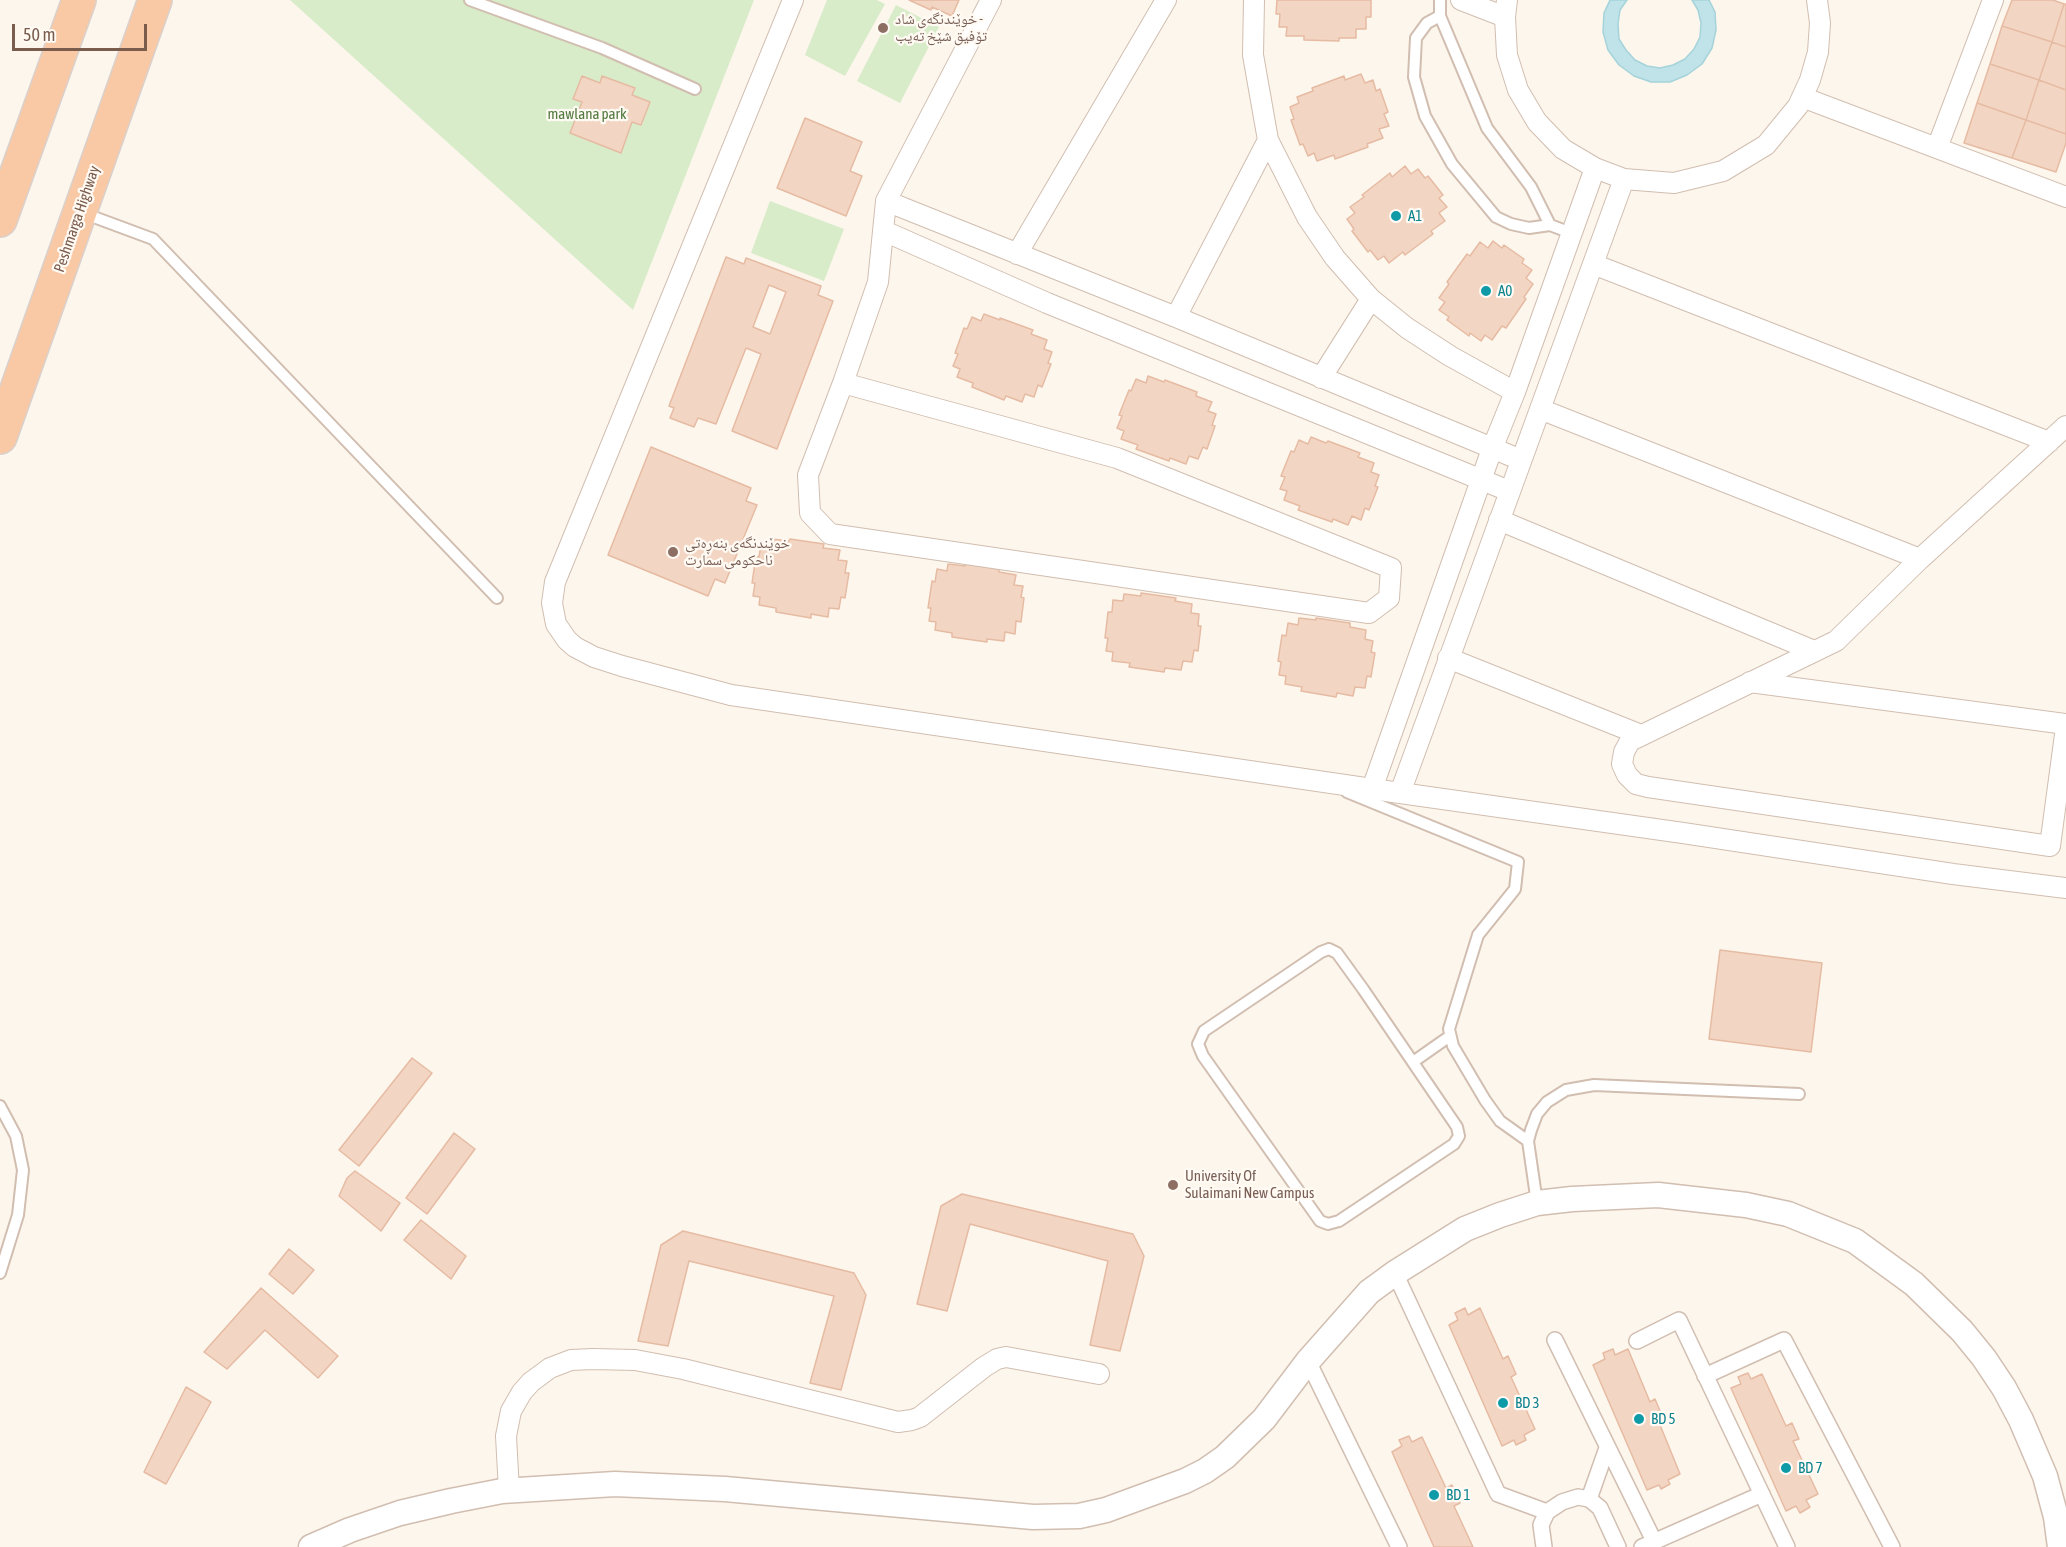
<!DOCTYPE html>
<html>
<head>
<meta charset="utf-8">
<style>
	body { margin:0 }
	#map { position:relative; width:2066px; height:1547px; overflow:hidden; background:#fdf6ec; font-family:"Asap Condensed",sans-serif }
	canvas { display:block }
	.scale { position:absolute; left:12px; top:24px; width:135px; height:27px; box-sizing:border-box; border:3px solid #7a5c4d; border-top:0; padding-left:8px; font-size:18px; line-height:21px; white-space:nowrap; color:#7a5c4d; -webkit-text-stroke:4px #fffaf3; paint-order:stroke }
</style>
</head>
<body>
<div id="map">
<canvas width="2066" height="1547"></canvas>
<div class="scale">50 m</div>
</div>
<script>
const c = document.querySelector('canvas').getContext('2d');
c.lineJoin = 'round';
function fillPath(path, color) {
  c.fillStyle = color;
  c.fill(path, 'evenodd');
}
function toPath(rows) {
  const path = new Path2D();
  for (const r of rows) {
    path.moveTo(r[0], r[1]);
    for (let i = 2; i < r.length; i += 2) path.lineTo(r[i], r[i + 1]);
  }
  return path;
}
function stroke(path, color, width, dash) {
  c.strokeStyle = color;
  c.lineWidth = width;
  c.lineCap = dash ? 'butt' : 'round';
  c.setLineDash(dash || []);
  c.stroke(path);
}
function label(font, color, halo, rows, align = 'center') {
  c.font = font + ' "Asap Condensed","Noto Naskh Arabic",sans-serif';
  c.lineWidth = 4.5;
  c.setLineDash([]);
  c.textBaseline = 'middle';
  c.strokeStyle = halo;
  c.fillStyle = color;
  for (const [text, x, y, turn = 0] of rows) {
    c.save();
    c.translate(x, y);
    c.rotate((+turn || 0) * Math.PI / 180);
    c.textAlign = isNaN(turn) ? turn : align;
    if (halo) c.strokeText(text, 0, 0);
    c.fillText(text, 0, 0);
    c.restore();
  }
}
fillPath(toPath([
	[290,0,754,0,633,310],
	[827,0,877,0,885,4,845,76,805,55],
	[896,5,939,27,900,103,857,81],
	[770,201,844,229,824,281,751,253]
]), '#d8ecc9');
const water = toPath([
	[1610,0,1627,0,1620,10,1618,24,1619,39,1626,50,1635,60,1647,66,1660,68,1673,65,1685,59,1694,49,1700,37,1701,23,1698,10,1692,0,1709,0,1715,12,1716,30,1712,48,1702,64,1687,75,1670,82,1651,82,1634,76,1619,65,1608,50,1603,32,1604,13,1610,0]
]);
fillPath(water, '#bfe3e8');
stroke(water, '#a5d3da', 1.5);
const building = toPath([
	[909,0,959,0,952,16,932,7,931,10,909,0],
	[1277,0,1371,0,1371,17,1366,17,1366,29,1356,29,1356,38,1339,38,1339,41,1304,40,1304,36,1286,36,1287,27,1279,27,1280,14,1276,14,1277,0],
	[2012,0,2053,0,2064,4,2052,42,2002,26,2012,0],
	[2064,4,2066,4,2066,47,2052,42,2064,4],
	[2002,26,2052,42,2039,80,1990,64,2002,26],
	[2052,42,2066,47,2066,90,2039,80,2052,42],
	[1990,64,2039,80,2026,120,1977,103,1990,64],
	[1361,74,1365,83,1373,80,1376,91,1380,89,1388,112,1384,114,1389,126,1379,129,1383,138,1367,144,1368,147,1335,159,1334,155,1317,161,1314,153,1308,156,1303,144,1300,145,1291,120,1294,119,1290,107,1299,103,1297,97,1313,91,1312,88,1344,76,1345,80,1361,74],
	[582,76,600,83,602,76,635,88,632,95,650,102,641,125,632,122,621,153,570,133,582,102,573,99,582,76],
	[2039,80,2066,90,2066,134,2026,120,2039,80],
	[1977,103,2026,120,2012,158,1964,143,1977,103],
	[805,118,862,142,850,171,862,176,846,216,777,188,805,118],
	[2026,120,2066,134,2066,143,2056,172,2012,158,2026,120],
	[1405,166,1411,174,1418,169,1425,178,1428,176,1443,195,1439,198,1447,207,1439,213,1445,221,1431,231,1433,234,1405,255,1403,252,1389,263,1384,256,1378,260,1370,250,1368,252,1352,231,1354,229,1347,219,1355,213,1350,207,1364,197,1362,195,1390,173,1392,177,1405,166],
	[1493,241,1502,248,1504,245,1524,259,1522,263,1532,270,1526,278,1533,284,1524,297,1526,299,1506,328,1502,326,1492,340,1485,335,1481,341,1470,333,1469,336,1447,320,1449,317,1439,310,1445,302,1439,298,1449,284,1447,282,1467,254,1470,256,1480,242,1488,248,1493,241],
	[726,257,744,264,746,258,821,286,818,295,833,301,777,449,732,431,761,354,746,348,716,424,698,418,694,427,670,418,674,408,669,406,726,257],
	[769,285,786,292,770,334,753,327,769,285],
	[984,314,1000,320,1000,318,1033,330,1031,334,1047,340,1044,349,1052,352,1048,363,1051,364,1042,387,1038,385,1034,397,1025,394,1022,402,1006,396,1004,400,972,387,973,383,957,377,960,369,953,366,958,354,955,353,964,328,967,329,972,317,981,321,984,314],
	[1148,376,1164,382,1165,380,1197,392,1196,396,1212,402,1208,411,1216,414,1212,425,1215,426,1207,449,1203,447,1198,459,1189,456,1186,464,1170,458,1169,461,1136,449,1138,445,1121,439,1124,431,1117,428,1122,416,1119,415,1129,390,1131,391,1136,379,1146,383,1148,376],
	[1311,437,1326,443,1328,441,1360,453,1358,457,1374,463,1371,472,1379,475,1375,486,1378,487,1369,510,1365,508,1361,520,1352,516,1348,525,1333,519,1332,522,1298,510,1300,506,1284,500,1287,491,1280,489,1285,477,1281,476,1291,451,1294,452,1299,440,1308,444,1311,437],
	[651,447,751,488,746,501,757,505,725,583,715,579,708,596,608,555,651,447],
	[772,539,789,541,790,539,824,544,823,548,840,550,838,560,847,561,845,573,849,573,845,598,841,597,839,609,829,608,828,617,811,614,811,618,776,612,776,608,759,605,760,597,753,596,755,583,752,583,756,556,759,557,761,544,771,546,772,539],
	[948,564,965,566,965,564,999,569,999,572,1016,575,1014,585,1023,586,1021,597,1024,598,1021,622,1016,621,1015,634,1005,632,1004,641,987,639,987,642,952,637,952,633,935,630,936,622,929,621,931,608,928,608,932,581,935,582,937,569,947,571,948,564],
	[1141,593,1176,598,1175,601,1192,604,1191,613,1199,614,1198,626,1201,626,1198,651,1194,650,1192,662,1183,661,1181,670,1165,668,1164,672,1129,667,1130,663,1112,661,1113,652,1106,651,1108,638,1105,638,1108,612,1112,612,1113,600,1123,601,1124,594,1141,596,1141,593],
	[1299,618,1316,620,1316,618,1350,623,1350,627,1366,630,1365,639,1373,641,1371,652,1375,653,1371,677,1367,676,1365,688,1355,687,1353,696,1337,693,1336,697,1301,691,1302,687,1285,684,1286,676,1279,675,1281,662,1278,661,1282,635,1286,636,1288,623,1298,625,1299,618],
	[1720,950,1822,963,1811,1052,1709,1039,1720,950],
	[412,1058,432,1073,359,1166,339,1150,412,1058],
	[454,1133,475,1149,427,1214,406,1198,454,1133],
	[355,1171,400,1203,381,1231,339,1196,347,1178,355,1171],
	[962,1194,1133,1234,1144,1256,1120,1351,1090,1345,1108,1261,970,1224,947,1311,917,1304,941,1206,962,1194],
	[421,1220,466,1256,451,1279,404,1240,421,1220],
	[683,1231,854,1273,866,1295,841,1390,810,1383,834,1296,689,1261,668,1346,638,1341,661,1245,683,1231],
	[289,1249,314,1270,293,1294,269,1274,289,1249],
	[261,1288,338,1356,318,1378,265,1330,227,1369,204,1352,261,1288],
	[1465,1308,1468,1315,1480,1308,1503,1359,1508,1356,1516,1374,1511,1377,1535,1429,1524,1435,1526,1440,1516,1445,1514,1440,1502,1446,1449,1325,1458,1320,1455,1313,1465,1308],
	[1613,1349,1615,1355,1628,1349,1650,1402,1655,1399,1663,1418,1658,1420,1680,1474,1668,1480,1670,1484,1661,1489,1659,1485,1647,1490,1593,1365,1605,1359,1603,1353,1613,1349],
	[1748,1373,1751,1379,1762,1374,1786,1426,1792,1423,1799,1439,1793,1441,1818,1494,1806,1500,1810,1507,1800,1513,1796,1506,1786,1511,1731,1388,1741,1384,1738,1377,1748,1373],
	[186,1387,211,1402,166,1484,144,1472,186,1387],
	[1409,1436,1412,1442,1422,1437,1446,1488,1452,1485,1460,1503,1454,1506,1473,1547,1434,1547,1392,1452,1402,1446,1399,1440,1409,1436]
]);
fillPath(building, '#f3d5c3');
stroke(building, '#e6bba3', 1.5);
const service = toPath([
	[470,0,602,48,695,89],
	[1440,0,1440,16,1487,128,1531,187,1550,225],
	[1440,16,1427,23,1416,38,1414,77,1425,116,1452,164,1496,217,1511,224,1529,228,1550,225,1571,233],
	[83,213,153,239,497,598],
	[1347,792,1518,862,1515,889,1478,935,1449,1029,1453,1046,1485,1100,1500,1121,1528,1141],
	[1329,949,1337,953,1363,989,1457,1127,1459,1136,1454,1144,1339,1221,1328,1224,1320,1221,1203,1056,1198,1044,1204,1031,1321,952,1329,949],
	[1413,1062,1450,1036],
	[0,1106,16,1136,23,1170,18,1215,0,1273],
	[1537,1203,1528,1141,1531,1130,1537,1114,1547,1102,1566,1090,1594,1085,1799,1094]
]);
const pedestrian = toPath([
	[1395,1273,1498,1494,1547,1512],
	[1555,1340,1654,1541],
	[1637,1341,1679,1320,1787,1547],
	[1308,1361,1399,1547],
	[1705,1376,1784,1340,1892,1547],
	[1589,1499,1607,1448],
	[1544,1547,1541,1525,1547,1512,1562,1502,1578,1497,1589,1499,1600,1508,1618,1547],
	[1642,1547,1762,1494]
]);
const minor = toPath([
	[793,0,555,582,552,603,556,624,567,640,575,647,594,657,622,666,731,695,1372,789,1683,833,1953,874,2066,888],
	[1254,0,1253,55,1268,140,1307,217,1335,258,1371,299,1407,328,1450,356,1515,392],
	[1461,0,1505,17],
	[1507,0,1505,17,1507,55,1518,90,1537,122,1563,149,1595,168,1624,179,1674,183,1723,171,1766,145,1798,106,1810,80,1818,52,1820,23,1817,0],
	[1802,97,2066,197],
	[1937,148,1993,0],
	[886,201,1176,317,1521,460],
	[884,231,1047,303,1509,491],
	[1017,254,1166,0],
	[1593,264,2049,442],
	[1176,317,1268,140],
	[1321,378,1371,299],
	[843,383,1117,458,1391,568,1389,598,1369,613,830,534,810,513,808,475,843,383,878,282,886,201,991,0],
	[1540,409,1920,559],
	[2066,426,1920,559,1836,641,1630,741,1624,752,1622,764,1627,775,1636,784,1648,787,2050,846,2066,727],
	[1499,520,1814,651],
	[1448,658,1641,735],
	[1750,682,2066,724],
	[1372,789,1492,449,1515,392,1595,168],
	[1400,793,1624,179],
	[509,1491,506,1436,511,1411,522,1392,531,1382,550,1368,571,1360,593,1359,635,1360,683,1369,898,1422,912,1420,920,1417,984,1367,997,1359,1006,1357,1099,1374]
]);
const tertiary = toPath([
	[311,1547,350,1530,400,1513,451,1501,502,1491,615,1484,725,1489,1033,1517,1079,1516,1106,1510,1185,1481,1205,1471,1225,1457,1264,1419,1308,1361,1369,1292,1395,1273,1465,1229,1500,1215,1537,1203,1572,1199,1658,1195,1746,1205,1788,1214,1855,1241,1914,1284,1962,1331,1984,1358,2004,1388,2021,1420,2045,1476,2056,1517,2060,1547]
]);
const trunk = toPath([
	[0,220,79,0],
	[0,437,155,0]
]);
stroke(service, '#d1beb0', 14);
stroke(pedestrian, '#d1beb0', 18);
stroke(minor, '#d1beb0', 22);
stroke(tertiary, '#d1beb0', 27);
stroke(trunk, '#dad1cd', 36);
stroke(service, '#fff', 10);
stroke(pedestrian, '#fff', 15);
stroke(minor, '#fff', 20);
stroke(tertiary, '#fff', 24);
stroke(trunk, '#f9c8a4', 33);
for (const [x, y, r, color] of [
	[883,28,6,"#8d6e63"],
	[1396,216,6,"#0f9aa8"],
	[1486,291,6,"#0f9aa8"],
	[673,552,6,"#8d6e63"],
	[1173,1185,6,"#8d6e63"],
	[1503,1403,6,"#0f9aa8"],
	[1639,1419,6,"#0f9aa8"],
	[1786,1468,6,"#0f9aa8"],
	[1434,1495,6,"#0f9aa8"]
]) {
  const dot = new Path2D();
  dot.arc(x, y, r, 0, 2 * Math.PI);
  c.fillStyle = color;
  c.fill(dot);
  stroke(dot, '#fffaf3', 2);
}
label('15px', '#785e54', '#fffaf3', [
	["خوێندنگەی شاد -",895,19],
	["تۆفیق شێخ تەیب",895,36],
	["خوێندنگەی بنەڕەتی",685,543],
	["ناحکومی سمارت",685,560],
	["University Of",1185,1176],
	["Sulaimani New Campus",1185,1193]
], 'left');
label('15px', '#537a41', '#fffaf3', [
	["mawlana park",587,114]
]);
label('15px', '#0d838f', '#fffaf3', [
	["A1",1408,216],
	["A0",1498,291],
	["BD 3",1515,1403],
	["BD 5",1651,1419],
	["BD 7",1798,1468],
	["BD 1",1446,1495]
], 'left');
label('15px', '#7a5c4d', '#fffaf3', [
	["Peshmarga Highway",77,219,-71]
]);
</script>
</body>
</html>
